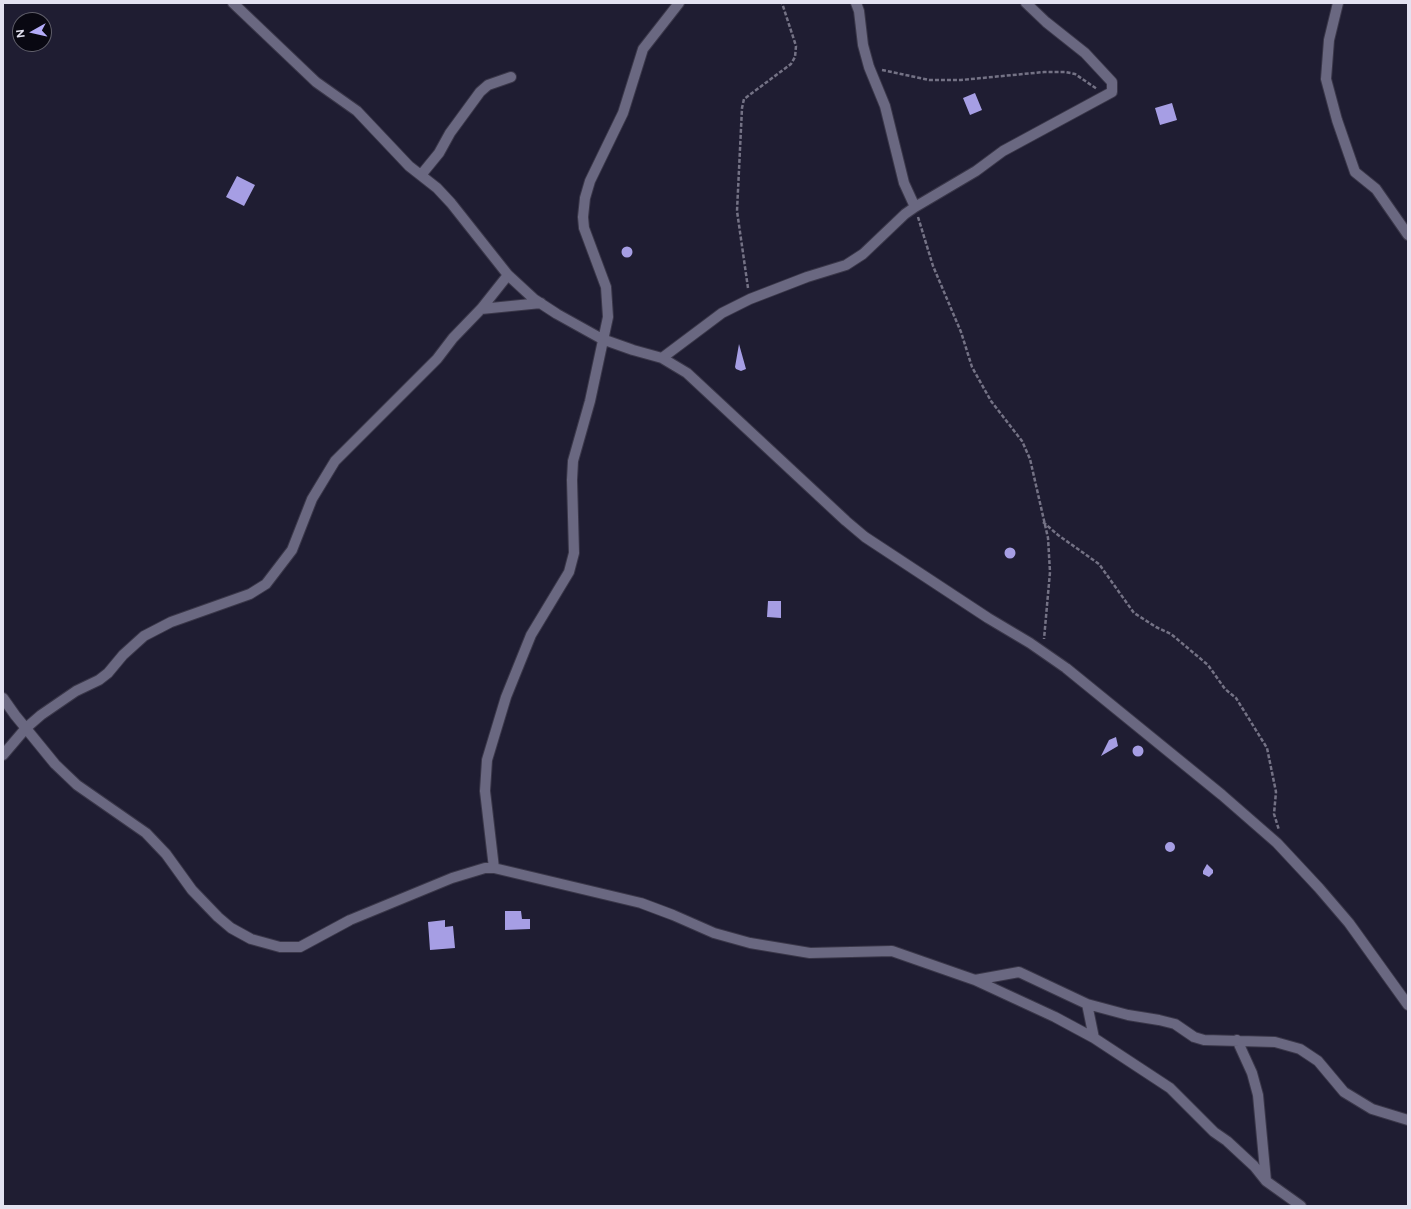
<!DOCTYPE html>
<html>
<head>
<meta charset="utf-8">
<style>
	body { margin:0 }
	#map { position:relative; width:1411px; height:1209px; overflow:hidden; background:#1f1d32; font-family:Figtree,sans-serif }
	canvas { display:block }
	.frame { position:absolute; inset:0; border:4px solid #e3e2f1; pointer-events:none }
	.north { position:absolute; left:12px; top:12px; width:40px; height:40px; box-sizing:border-box; background:#090812; border:1px solid #605f6b; border-radius:50%; rotate:262deg; font-size:11px; font-weight:700; line-height:16px; text-align:center; color:#e3e2f1 }
	.north::after { content:''; display:block; margin:auto; width:14px; height:18px; background:#b4acf9; clip-path:polygon(50% 0,100% 100%,50% 72%,0 100%) }
</style>
</head>
<body>
<div id="map">
<canvas width="1411" height="1209"></canvas>
<div class="frame"></div>
<div class="north">N</div>
</div>
<script>
const c = document.querySelector('canvas').getContext('2d');
c.lineJoin = 'round';
function fillPath(path, color) {
  c.fillStyle = color;
  c.fill(path, 'evenodd');
}
function toPath(rows) {
  const path = new Path2D();
  for (const r of rows) {
    if (r.length === 3) {
      path.moveTo(r[0] + r[2], r[1]);
      path.arc(r[0], r[1], r[2], 0, 2 * Math.PI);
      continue;
    }
    path.moveTo(r[0], r[1]);
    for (let i = 2; i < r.length; i += 2) path.lineTo(r[i], r[i + 1]);
  }
  return path;
}
function stroke(path, color, width, dash) {
  c.strokeStyle = color;
  c.lineWidth = width;
  c.lineCap = dash ? 'butt' : 'round';
  c.setLineDash(dash || []);
  c.stroke(path);
}
fillPath(toPath([
	[975,93,982,110,970,115,963,98],
	[1172,103,1177,120,1160,125,1155,108],
	[237,176,255,185,244,206,226,197],
	[627,252,5.5],
	[739,344,746,369,741,371,736,369,735,367],
	[1010,553,5.5],
	[768,601,781,601,781,618,767,617],
	[1116,737,1118,746,1101,756,1109,740],
	[1138,751,5.5],
	[1170,847,5],
	[1207,864,1213,870,1213,873,1209,877,1203,874,1203,871],
	[505,911,521,911,522,919,530,919,530,929,505,930],
	[445,920,445,927,453,926,455,948,430,950,428,922]
]), '#a69ee4');
const minor = toPath([
	[233,3,316,82,357,111,409,166,437,188,451,203,508,275,534,299,557,314,602,339,633,350,662,358,687,373,846,521,865,537,988,618,1030,643,1066,668,1222,795,1277,843,1319,888,1349,923,1408,1005],
	[856,3,859,11,863,45,869,67,885,106,904,183,915,207],
	[1338,3,1329,40,1326,79,1337,120,1355,172,1376,189,1408,235],
	[421,175,439,153,450,133,480,92,488,85,511,77],
	[481,309,541,303],
	[662,358,722,313,750,299,807,277,846,265,863,254,905,214,915,207,976,171,1003,151,1112,92,1112,82,1085,53,1046,22,1026,3],
	[3,698,15,715,55,764,77,785,146,833,166,854,192,890,218,917,231,928,251,939,280,947,300,947,350,920,452,878,485,868,494,868,641,903,673,915,714,933,750,943,810,953,892,951,975,980,1055,1017,1094,1038,1170,1088,1214,1132,1227,1141,1254,1166,1266,1181,1301,1206],
	[3,755,26,728,41,715,76,691,99,680,108,673,123,655,144,636,171,622,250,594,266,584,292,550,312,499,335,461,437,359,453,338,481,309,508,275],
	[494,868,485,791,487,760,506,697,531,635,569,572,574,553,572,480,573,461,590,401,608,317,606,287,584,228,583,217,585,198,590,181,623,113,643,49,679,3],
	[975,980,1019,972,1087,1004,1128,1015,1159,1020,1175,1024,1194,1037,1204,1040,1275,1042,1300,1049,1318,1061,1344,1092,1372,1109,1408,1120],
	[1087,1004,1094,1038],
	[1237,1040,1252,1073,1258,1095,1266,1181]
]);
stroke(minor, '#3a3749', 12);
stroke(toPath([
	[882,70,929,80,961,80,1044,72,1065,72,1075,74,1097,89],
	[918,217,933,266,961,332,972,367,991,401,1022,441,1030,459,1048,538,1050,572,1044,639],
	[748,288,737,211,742,108,744,99,791,64,795,57,796,46,782,3],
	[1043,522,1058,535,1099,564,1134,613,1156,627,1171,634,1208,665,1225,689,1236,698,1267,748,1276,792,1274,814,1279,830]
]), '#747285', 2.5, [4, 2]);
stroke(minor, '#6a6881', 10);
</script>
</body>
</html>
